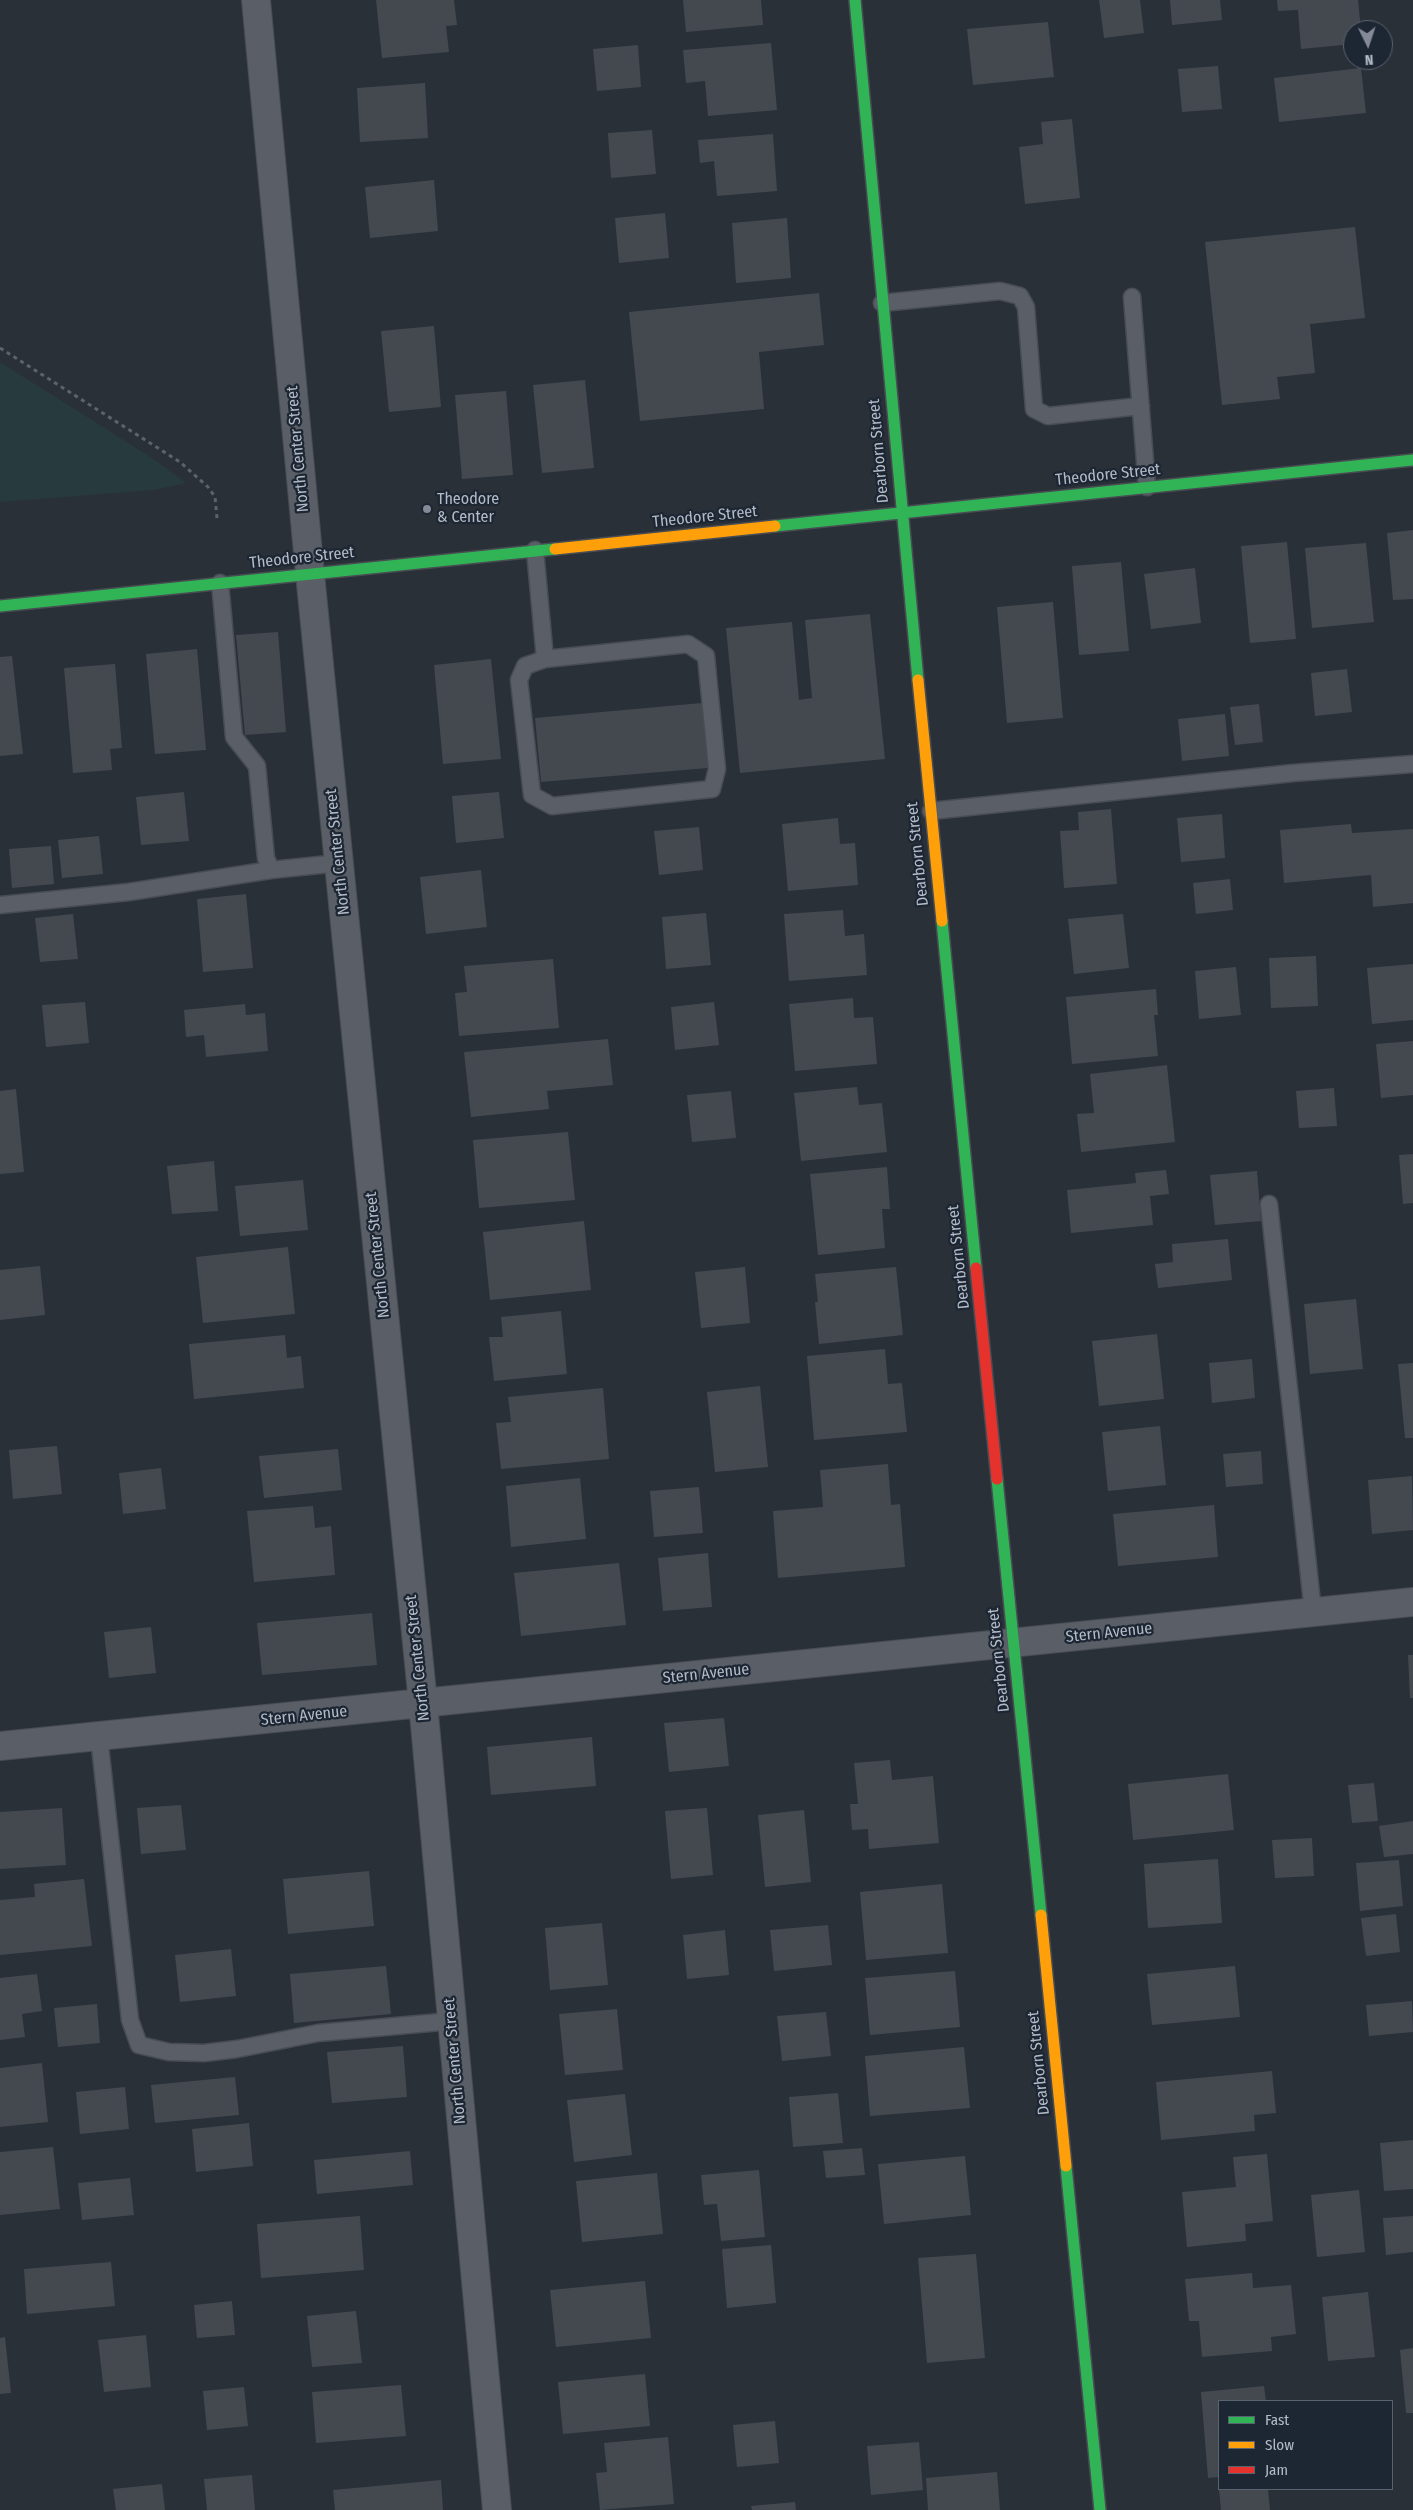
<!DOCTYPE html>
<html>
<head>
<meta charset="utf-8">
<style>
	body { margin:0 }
	#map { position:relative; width:1413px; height:2510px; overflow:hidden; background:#2a3038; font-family:"Fira Sans Condensed",sans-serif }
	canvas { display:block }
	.legend { position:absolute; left:1218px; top:2400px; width:175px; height:90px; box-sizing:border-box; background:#1d2633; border:1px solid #59626f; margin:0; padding:6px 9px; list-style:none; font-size:15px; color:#b4bcc9 }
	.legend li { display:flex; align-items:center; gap:10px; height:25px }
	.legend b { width:25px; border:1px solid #59626f }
	.north { position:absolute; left:1343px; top:20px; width:50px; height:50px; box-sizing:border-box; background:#1d2633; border:1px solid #59626f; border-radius:50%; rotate:176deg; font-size:14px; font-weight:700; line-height:20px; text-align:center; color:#b4bcc9 }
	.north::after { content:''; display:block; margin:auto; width:18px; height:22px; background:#848b96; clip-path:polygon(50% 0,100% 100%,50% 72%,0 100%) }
</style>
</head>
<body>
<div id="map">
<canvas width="1413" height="2510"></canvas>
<ul class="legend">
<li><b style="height:6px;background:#30b455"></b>Fast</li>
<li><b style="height:6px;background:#ff9f0a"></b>Slow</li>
<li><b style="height:6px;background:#e5322d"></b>Jam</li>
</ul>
<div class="north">N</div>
</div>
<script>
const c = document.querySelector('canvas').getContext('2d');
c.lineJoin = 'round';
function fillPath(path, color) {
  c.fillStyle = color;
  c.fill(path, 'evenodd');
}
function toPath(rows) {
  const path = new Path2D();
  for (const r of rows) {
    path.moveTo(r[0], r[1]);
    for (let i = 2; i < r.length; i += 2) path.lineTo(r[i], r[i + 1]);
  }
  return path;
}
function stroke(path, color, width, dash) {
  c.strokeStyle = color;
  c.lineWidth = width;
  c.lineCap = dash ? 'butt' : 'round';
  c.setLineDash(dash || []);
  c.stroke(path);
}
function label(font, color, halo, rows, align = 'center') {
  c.font = font + ' "Fira Sans Condensed",sans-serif';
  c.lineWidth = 4.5;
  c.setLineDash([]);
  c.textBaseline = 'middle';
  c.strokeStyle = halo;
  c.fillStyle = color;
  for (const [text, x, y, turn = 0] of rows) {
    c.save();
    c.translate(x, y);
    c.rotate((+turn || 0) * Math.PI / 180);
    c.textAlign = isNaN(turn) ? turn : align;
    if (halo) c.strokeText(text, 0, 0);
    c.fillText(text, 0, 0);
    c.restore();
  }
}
fillPath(toPath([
	[0,362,152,458,186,483,154,490,0,502]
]), '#273a3e');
fillPath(toPath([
	[376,0,454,0,457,25,446,26,449,52,382,58],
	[683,0,761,0,763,25,686,32],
	[1099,0,1140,0,1144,33,1104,38],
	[1170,0,1220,0,1222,20,1172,25],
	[1277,0,1358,0,1361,30,1353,30,1353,44,1301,49,1298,10,1278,11],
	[1048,22,1054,77,973,85,967,29],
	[771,43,777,110,708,116,705,81,686,83,683,50],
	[638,45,641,87,597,91,593,49],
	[1218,66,1222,109,1182,112,1178,69],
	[1361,68,1366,113,1279,122,1274,78],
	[425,83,428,138,360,142,357,88],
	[1072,119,1080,198,1025,204,1019,147,1043,144,1041,122],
	[652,130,656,174,611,178,608,133],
	[773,134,777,191,717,196,714,161,700,163,698,140],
	[434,180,438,231,370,238,365,187],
	[665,213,669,258,619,263,615,218],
	[787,218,791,278,736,283,732,223],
	[1355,227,1365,318,1310,324,1315,373,1277,377,1280,399,1222,405,1205,242],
	[819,293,824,345,759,352,764,409,640,421,629,312],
	[434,326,441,407,389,412,381,331],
	[585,380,594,468,542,473,533,385],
	[506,391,513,475,462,479,455,395],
	[1413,530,1413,599,1393,600,1387,533],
	[1287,542,1296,639,1250,643,1241,546],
	[1366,543,1374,622,1312,628,1305,548],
	[1121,562,1129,651,1079,655,1072,566],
	[1195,568,1201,623,1151,629,1144,574],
	[1053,602,1063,718,1007,723,997,607],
	[870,614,885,759,740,773,726,628,792,622,799,700,812,698,805,620],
	[278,632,286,732,245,735,236,635],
	[197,649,206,750,155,754,146,654],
	[12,656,23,754,0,756,0,657],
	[491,659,501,759,443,764,434,665],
	[115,664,122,748,110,749,112,770,73,773,64,668],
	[1347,669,1352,712,1315,716,1311,673],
	[702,703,708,768,541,782,535,718],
	[1259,704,1263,742,1235,745,1230,707],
	[1225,714,1229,756,1182,761,1178,719],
	[184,792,189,841,141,845,136,797],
	[499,792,504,838,456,843,452,796],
	[1111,809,1117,884,1064,888,1060,831,1079,830,1078,812],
	[1222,814,1225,858,1181,862,1177,818],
	[838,818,840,844,855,843,858,885,788,891,782,824],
	[1351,824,1352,833,1413,829,1413,903,1373,907,1371,875,1284,883,1280,830],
	[699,827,703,870,659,875,654,831],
	[99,836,103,874,62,878,58,840],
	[51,846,54,884,12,888,9,849],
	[481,870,487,927,426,934,420,877],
	[1230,879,1233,910,1196,914,1193,883],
	[246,894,253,968,203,972,197,899],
	[843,910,845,936,864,934,867,975,789,981,784,914],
	[706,913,711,965,666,969,662,917],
	[73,914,78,959,40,962,35,918],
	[1123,914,1129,968,1074,974,1068,919],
	[1316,956,1318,1006,1271,1008,1269,958],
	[553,959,559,1028,459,1036,455,993,467,992,464,966],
	[1413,964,1413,1020,1372,1024,1367,968],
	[1236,967,1241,1015,1199,1019,1195,971],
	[1156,989,1158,1015,1154,1015,1158,1056,1072,1064,1066,997],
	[853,998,854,1018,873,1017,877,1064,795,1071,789,1004],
	[85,1002,89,1043,46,1047,42,1005],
	[714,1002,719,1045,675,1050,671,1007],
	[245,1004,246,1015,265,1013,268,1051,206,1057,204,1035,186,1037,184,1010],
	[608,1039,613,1085,547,1091,549,1109,471,1117,464,1052],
	[1413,1041,1413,1095,1381,1098,1376,1044],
	[1167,1065,1175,1142,1081,1152,1077,1114,1094,1113,1090,1074],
	[857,1087,859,1105,882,1103,887,1152,801,1161,794,1093],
	[1334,1088,1337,1126,1299,1128,1296,1091],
	[16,1089,24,1172,0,1174,0,1091],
	[731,1091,736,1138,692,1142,687,1095],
	[568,1132,575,1200,479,1208,473,1140],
	[1413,1154,1413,1203,1403,1204,1399,1155],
	[214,1161,218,1211,172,1214,167,1166],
	[887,1167,890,1209,882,1209,885,1248,818,1255,810,1174],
	[1166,1170,1169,1194,1150,1196,1153,1225,1071,1233,1067,1190,1136,1183,1135,1173],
	[1257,1171,1261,1221,1215,1225,1210,1175],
	[303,1180,308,1230,240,1236,235,1186],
	[584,1221,591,1290,490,1300,483,1232],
	[1228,1239,1232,1280,1158,1288,1155,1264,1173,1262,1172,1244],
	[288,1247,295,1314,203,1323,196,1257],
	[40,1266,45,1315,0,1320,0,1270],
	[745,1267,750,1323,701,1328,695,1272],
	[896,1267,903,1335,819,1344,815,1302,818,1302,815,1274],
	[1356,1299,1363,1369,1310,1374,1304,1304],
	[561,1311,567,1374,494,1381,489,1337,503,1337,501,1317],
	[1157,1334,1164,1399,1099,1406,1092,1341],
	[285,1335,287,1358,301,1356,304,1388,194,1399,189,1344],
	[885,1349,888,1384,902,1383,907,1432,814,1440,807,1356],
	[1252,1359,1255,1398,1212,1403,1209,1363],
	[1413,1363,1413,1438,1405,1438,1398,1364],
	[760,1386,768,1467,715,1472,707,1392],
	[603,1388,609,1459,501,1469,496,1423,511,1422,508,1397],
	[1160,1426,1166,1485,1108,1491,1102,1432],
	[57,1446,62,1494,13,1499,9,1450],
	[338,1449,342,1490,264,1498,259,1456],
	[1261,1451,1263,1484,1226,1487,1223,1454],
	[888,1464,891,1505,900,1504,905,1567,778,1578,773,1511,823,1507,820,1470],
	[161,1468,166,1509,123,1514,119,1473],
	[1412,1476,1413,1530,1372,1534,1368,1480],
	[580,1478,586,1539,511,1547,506,1486],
	[699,1487,703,1533,654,1537,650,1491],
	[1214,1505,1218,1557,1118,1566,1113,1514],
	[313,1506,315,1528,331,1526,335,1575,254,1582,247,1511],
	[708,1553,712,1607,663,1611,658,1558],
	[619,1563,626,1625,521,1636,514,1573],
	[372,1613,377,1665,262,1675,257,1623],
	[151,1627,156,1673,109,1678,104,1632],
	[1408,1655,1413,1655,1413,1698,1410,1698],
	[724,1718,729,1766,669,1772,664,1723],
	[592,1737,596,1786,491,1795,487,1747],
	[890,1760,892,1780,933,1776,939,1843,869,1849,868,1829,852,1830,850,1804,858,1804,854,1763],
	[1228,1774,1234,1830,1133,1840,1128,1784],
	[1374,1783,1378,1821,1352,1823,1348,1785],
	[181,1805,186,1850,141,1854,137,1808],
	[62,1808,66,1865,0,1869,0,1812],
	[707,1808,713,1875,671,1879,665,1811],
	[804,1810,811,1882,765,1887,758,1815],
	[1413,1821,1413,1854,1384,1857,1379,1826],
	[1312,1838,1314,1876,1275,1878,1272,1840],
	[1218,1859,1222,1923,1148,1928,1144,1864],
	[1399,1860,1403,1906,1360,1911,1356,1863],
	[369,1871,374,1926,288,1934,283,1879],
	[84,1879,92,1946,0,1955,0,1900,35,1897,34,1884],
	[942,1884,948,1953,866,1960,860,1892],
	[1396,1914,1400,1952,1366,1956,1361,1918],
	[602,1923,608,1985,550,1990,545,1928],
	[828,1925,832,1965,774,1971,770,1930],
	[725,1930,729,1975,687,1979,683,1935],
	[231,1949,236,1996,180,2002,175,1955],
	[386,1966,391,2014,294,2023,290,1974],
	[1235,1966,1240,2017,1152,2025,1147,1974],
	[955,1971,960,2027,870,2035,865,1978],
	[37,1974,42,2011,22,2014,25,2037,0,2040,0,1978],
	[1412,2001,1413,2032,1369,2036,1366,2005],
	[97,2004,100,2043,58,2047,54,2008],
	[617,2009,623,2070,565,2075,559,2014],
	[826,2012,831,2056,782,2061,777,2016],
	[403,2046,407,2097,332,2103,327,2052],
	[964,2047,970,2108,870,2116,865,2056],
	[42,2063,48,2122,0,2127,0,2068],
	[1272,2071,1276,2113,1254,2115,1255,2131,1161,2140,1156,2082],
	[235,2077,239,2115,155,2123,151,2085],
	[125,2087,129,2129,80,2134,76,2092],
	[838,2093,843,2143,793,2147,789,2097],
	[625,2094,632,2155,574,2162,567,2100],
	[249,2123,253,2166,196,2172,192,2129],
	[1413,2140,1413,2189,1384,2191,1380,2143],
	[53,2147,60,2209,0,2215,0,2152],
	[862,2148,865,2175,826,2178,823,2151],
	[410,2151,413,2185,317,2194,314,2160],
	[1267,2154,1273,2221,1245,2224,1246,2241,1187,2247,1182,2192,1236,2187,1233,2157],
	[965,2156,971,2215,884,2224,878,2164],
	[759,2170,765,2237,721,2241,717,2204,704,2205,701,2175],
	[657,2173,663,2234,582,2242,576,2181],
	[130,2178,134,2215,82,2220,78,2183],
	[1359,2190,1365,2252,1317,2257,1311,2195],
	[360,2216,364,2270,261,2278,257,2224],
	[1413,2216,1413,2252,1386,2255,1383,2218],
	[771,2245,776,2303,727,2308,722,2249],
	[976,2254,985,2358,927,2363,918,2258],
	[111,2262,115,2306,27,2314,24,2269],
	[1252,2273,1253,2288,1291,2285,1296,2334,1271,2337,1272,2351,1202,2357,1199,2321,1189,2321,1185,2279],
	[645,2281,651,2338,556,2347,550,2290],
	[1368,2292,1375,2357,1328,2361,1322,2297],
	[232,2301,235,2335,197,2338,194,2305],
	[356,2311,362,2363,312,2367,307,2316],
	[146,2335,151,2387,104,2392,98,2340],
	[5,2337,11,2393,0,2394,0,2338],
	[1413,2348,1413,2413,1406,2413,1400,2350],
	[645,2374,650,2426,563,2434,558,2382],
	[401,2385,406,2436,316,2443,312,2392],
	[1264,2386,1266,2401,1219,2401,1219,2477,1208,2478,1201,2392],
	[244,2387,248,2426,207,2430,203,2391],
	[775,2421,779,2463,737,2467,733,2425],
	[668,2437,674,2504,600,2510,596,2473,607,2472,604,2443],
	[919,2442,923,2490,871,2495,867,2446],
	[997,2472,1000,2510,928,2510,926,2478],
	[252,2475,255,2510,207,2510,204,2479],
	[441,2480,443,2510,335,2510,333,2490],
	[162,2484,165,2510,116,2510,113,2489],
	[1219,2489,1268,2489,1270,2510,1221,2510],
	[795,2502,796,2510,752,2510,751,2506]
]), '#444950');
const lane = toPath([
	[1132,297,1147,487],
	[882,303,1000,291,1020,296,1026,307,1034,409,1048,416,1141,406],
	[535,550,545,659,688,644,706,656,717,769,712,789,552,806,532,795,519,680,525,666,545,659],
	[220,583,234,737,257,766,266,858,271,870,339,863],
	[931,811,1293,773,1413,764],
	[0,905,129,892,271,870],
	[1269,1204,1313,1612],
	[99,1737,130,2020,139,2045,169,2052,204,2053,237,2049,318,2033,452,2021]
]);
const street = toPath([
	[256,0,310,574,423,1703,497,2510],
	[0,1746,1413,1602]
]);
const fast = toPath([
	[855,0,918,680],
	[775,526,1413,460],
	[0,606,555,549],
	[942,921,976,1268],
	[997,1479,1041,1915],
	[1066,2166,1100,2510]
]);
const slow = toPath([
	[555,549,775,526],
	[918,680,942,921],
	[1041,1915,1066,2166]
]);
const jam = toPath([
	[976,1268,997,1479]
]);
stroke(lane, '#484c53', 19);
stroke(street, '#484c53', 30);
stroke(fast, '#484c53', 14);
stroke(slow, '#484c53', 14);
stroke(jam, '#484c53', 14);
stroke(toPath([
	[0,348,180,462,208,487,215,497,217,518]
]), '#5d636a', 3, [4, 4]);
stroke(lane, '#5a5e66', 16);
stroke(street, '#5a5e66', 28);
stroke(fast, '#30b455', 11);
stroke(slow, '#ff9f0a', 11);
stroke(jam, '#e5322d', 11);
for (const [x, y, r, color] of [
	[427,509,5,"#848b96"]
]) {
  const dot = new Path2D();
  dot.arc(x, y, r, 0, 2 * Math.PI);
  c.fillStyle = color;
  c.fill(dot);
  stroke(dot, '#1d2633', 2);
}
label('16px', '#b4bcc9', '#1d2633', [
	["North Center Street",298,449,-95],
	["Dearborn Street",879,451,-95],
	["Theodore Street",1108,475,-6],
	["Theodore Street",705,517,-6],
	["Theodore Street",302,558,-6],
	["North Center Street",338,852,-96],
	["Dearborn Street",918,854,-96],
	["North Center Street",378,1255,-96],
	["Dearborn Street",959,1257,-96],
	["Stern Avenue",1109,1633,-6],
	["North Center Street",418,1658,-96],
	["Dearborn Street",999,1660,-96],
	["Stern Avenue",706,1674,-6],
	["Stern Avenue",304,1716,-6],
	["North Center Street",455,2061,-95],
	["Dearborn Street",1039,2063,-96]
]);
label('16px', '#b4bcc9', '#1d2633', [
	["Theodore",437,500],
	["& Center",437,518]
], 'left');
</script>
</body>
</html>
